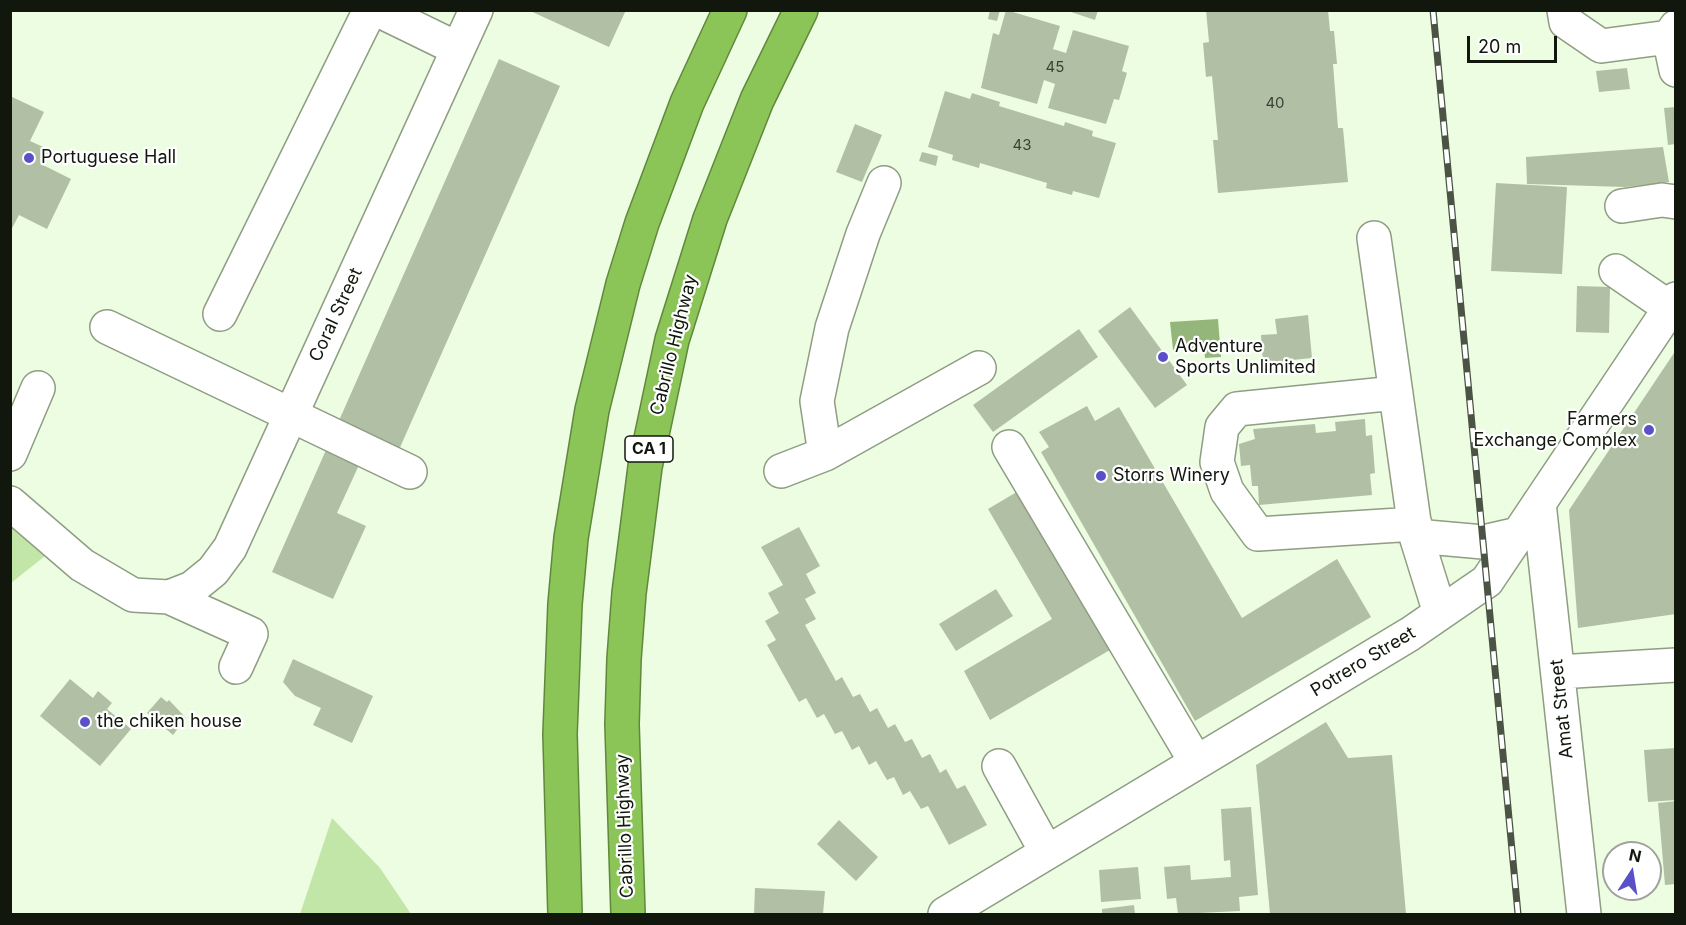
<!DOCTYPE html>
<html>
<head>
<meta charset="utf-8">
<style>
	body { margin:0 }
	#map { position:relative; width:1686px; height:925px; overflow:hidden; background:#edfde1; font-family:Inter,sans-serif }
	canvas { display:block }
	.frame { position:absolute; inset:0; border:12px solid #11170d; pointer-events:none }
	.north { position:absolute; left:1602px; top:841px; width:60px; height:60px; box-sizing:border-box; background:#fff; border:2px solid #a0a29e; border-radius:50%; rotate:12deg; font-size:16px; font-weight:700; line-height:24px; text-align:center; color:#11170d }
	.north::after { content:''; display:block; margin:auto; width:21px; height:27px; background:#5b50c8; clip-path:polygon(50% 0,100% 100%,50% 72%,0 100%) }
	.scale { position:absolute; left:1467px; top:36px; width:90px; height:27px; box-sizing:border-box; border:3px solid #11170d; border-top:0; padding-left:8px; font-size:18px; line-height:21px; white-space:nowrap; color:#11170d; -webkit-text-stroke:4px #fff; paint-order:stroke }
</style>
</head>
<body>
<div id="map">
<canvas width="1686" height="925"></canvas>
<div class="frame"></div>
<div class="north">N</div>
<div class="scale">20 m</div>
</div>
<script>
const c = document.querySelector('canvas').getContext('2d');
c.lineJoin = 'round';
function fillPath(path, color) {
  c.fillStyle = color;
  c.fill(path, 'evenodd');
}
function toPath(rows) {
  const path = new Path2D();
  for (const r of rows) {
    path.moveTo(r[0], r[1]);
    for (let i = 2; i < r.length; i += 2) path.lineTo(r[i], r[i + 1]);
  }
  return path;
}
function stroke(path, color, width, dash) {
  c.strokeStyle = color;
  c.lineWidth = width;
  c.lineCap = dash ? 'butt' : 'round';
  c.setLineDash(dash || []);
  c.stroke(path);
}
function label(font, color, halo, rows, align = 'center') {
  c.font = font + ' Inter,sans-serif';
  c.lineWidth = 4.5;
  c.setLineDash([]);
  c.textBaseline = 'middle';
  c.strokeStyle = halo;
  c.fillStyle = color;
  for (const [text, x, y, turn = 0] of rows) {
    c.save();
    c.translate(x, y);
    c.rotate((+turn || 0) * Math.PI / 180);
    c.textAlign = isNaN(turn) ? turn : align;
    if (halo) c.strokeText(text, 0, 0);
    c.fillText(text, 0, 0);
    c.restore();
  }
}
fillPath(toPath([
	[10,514,50,552,11,583,10,583],
	[332,818,380,868,411,914,300,914]
]), '#c2e5a8');
fillPath(toPath([
	[1218,319,1221,357,1205,358,1204,348,1173,350,1170,322]
]), '#95b67b');
fillPath(toPath([
	[528,10,626,10,609,47],
	[990,10,1000,10,997,21,988,19],
	[1006,10,1060,26,1053,49,1066,53,1073,30,1129,46,1122,71,1127,73,1119,100,1114,99,1106,124,1048,108,1055,84,1044,80,1037,104,981,88,993,33,999,35],
	[1065,10,1098,10,1095,20],
	[1206,10,1328,10,1330,31,1334,31,1337,64,1333,64,1338,128,1343,128,1348,182,1218,193,1213,140,1218,140,1212,76,1206,77,1203,43,1209,42],
	[499,59,560,86,398,452,337,425],
	[1627,68,1630,89,1599,92,1596,71],
	[945,91,970,99,972,93,1000,102,999,106,1064,126,1065,122,1093,131,1092,136,1116,143,1099,198,1073,191,1072,195,1046,188,1047,183,980,163,979,168,952,160,953,155,928,147],
	[10,96,44,112,30,141,50,150,43,165,71,179,47,229,19,215,10,232],
	[1676,107,1676,144,1668,145,1664,108],
	[855,124,882,135,862,182,836,172],
	[1663,147,1669,182,1625,187,1527,184,1526,157],
	[922,152,938,156,936,166,919,161],
	[1496,183,1567,187,1562,274,1491,271],
	[1577,286,1610,287,1609,333,1576,332],
	[1130,307,1187,385,1155,408,1098,331],
	[1308,315,1312,358,1263,363,1261,335,1277,334,1275,319],
	[1079,329,1098,357,993,432,973,405],
	[1676,350,1676,614,1578,628,1569,510],
	[1087,406,1095,421,1119,407,1242,618,1337,559,1371,617,1195,721,1041,452,1049,447,1039,432],
	[1365,419,1366,436,1372,435,1375,473,1370,474,1372,495,1259,505,1258,486,1252,486,1250,465,1241,466,1239,444,1255,439,1253,429,1315,424,1316,433,1336,431,1335,422],
	[326,450,359,465,337,513,366,526,333,599,272,572],
	[1020,490,1115,647,990,720,964,671,1052,619,988,509],
	[799,527,820,566,806,574,816,593,805,599,816,619,805,625,836,681,842,677,853,697,860,694,870,712,877,708,888,728,895,724,905,742,912,739,922,758,930,754,940,773,946,769,957,789,965,785,987,825,949,845,928,806,921,809,910,791,903,795,894,777,887,780,876,761,869,765,859,746,852,750,842,731,835,734,824,714,817,718,806,698,799,702,767,645,776,640,765,621,779,613,768,593,783,585,761,547],
	[996,589,1013,616,956,651,939,624],
	[293,659,373,696,352,743,313,725,321,708,295,696,283,682],
	[70,679,93,698,98,691,112,703,107,709,131,729,100,766,40,716],
	[161,697,167,702,169,700,186,718,173,735,147,713],
	[1326,722,1348,758,1392,755,1406,914,1270,914,1256,765],
	[1676,748,1676,800,1648,802,1644,750],
	[1676,801,1676,884,1665,885,1658,803],
	[1251,807,1258,895,1239,897,1240,911,1178,914,1176,898,1167,899,1164,867,1190,865,1191,880,1231,877,1230,860,1224,861,1221,809],
	[839,820,878,857,856,881,817,844],
	[1138,867,1141,899,1101,902,1099,870],
	[755,888,825,891,823,914,754,914],
	[1134,905,1135,914,1102,914,1102,909]
]), '#b1c0a5');
const minor = toPath([
	[378,10,458,49],
	[1564,10,1566,22,1601,46,1669,37,1676,27],
	[1669,37,1676,70],
	[1622,206,1662,200,1676,202],
	[1374,238,1416,536,1440,613],
	[1616,271,1670,308],
	[220,314,370,10],
	[107,327,410,472],
	[1396,393,1237,409,1222,427,1217,462,1227,491,1258,534,1415,524],
	[1009,447,1196,762],
	[10,454,38,388],
	[825,454,817,401,832,328,863,234,884,183],
	[781,471,825,454,979,368],
	[10,503,82,565,133,595,169,597,251,634,236,667],
	[1539,503,1584,914],
	[1416,536,1483,542,1518,534],
	[169,597,192,588,213,571,230,548,476,10],
	[1558,672,1676,665],
	[999,766,1046,851],
	[945,914,1410,634,1487,581,1676,299]
]);
const highway = toPath([
	[565,914,560,734,565,604,571,538,592,410,623,284,642,223,687,103,730,10],
	[628,914,622,724,624,659,629,593,645,467,672,340,710,219,757,100,801,10]
]);
stroke(minor, '#8e9d83', 36);
stroke(highway, '#60883d', 36);
stroke(minor, '#fff', 33);
stroke(highway, '#8bc557', 33);
const rail = toPath([
	[1433,10,1518,914]
]);
stroke(rail, '#4a5344', 7);
stroke(rail, '#fff', 4.5, [14]);
for (const [x, y, r, color] of [
	[29,158,6,"#5b50c8"],
	[1163,357,6,"#5b50c8"],
	[1649,430,6,"#5b50c8"],
	[1101,476,6,"#5b50c8"],
	[85,722,6,"#5b50c8"]
]) {
  const dot = new Path2D();
  dot.arc(x, y, r, 0, 2 * Math.PI);
  c.fillStyle = color;
  c.fill(dot);
  stroke(dot, '#fff', 2);
}
label('15px', '#394133', null, [
	["45",1055,67],
	["40",1275,103],
	["43",1022,145]
]);
for (const [x, y, w] of [
	[649,449,48]
]) {
  const box = new Path2D();
  box.roundRect(x - w / 2, y - 13, w, 26, 4.5);
  c.fillStyle = '#fff';
  c.fill(box);
  stroke(box, '#11170d', 1.5);
}
label('bold 16px', '#11170d', null, [
	["CA 1",649,449]
]);
label('18px', '#11170d', '#fff', [
	["Portuguese Hall",41,158],
	["Adventure",1175,347],
	["Sports Unlimited",1175,368],
	["Farmers",1637,420,"right"],
	["Exchange Complex",1637,441,"right"],
	["Storrs Winery",1113,476],
	["the chiken house",97,722]
], 'left');
label('18px', '#11170d', '#fff', [
	["Coral Street",336,315,-65],
	["Cabrillo Highway",674,345,-76],
	["Potrero Street",1363,662,-31],
	["Amat Street",1562,709,-96],
	["Cabrillo Highway",625,826,-92]
]);
</script>
</body>
</html>
